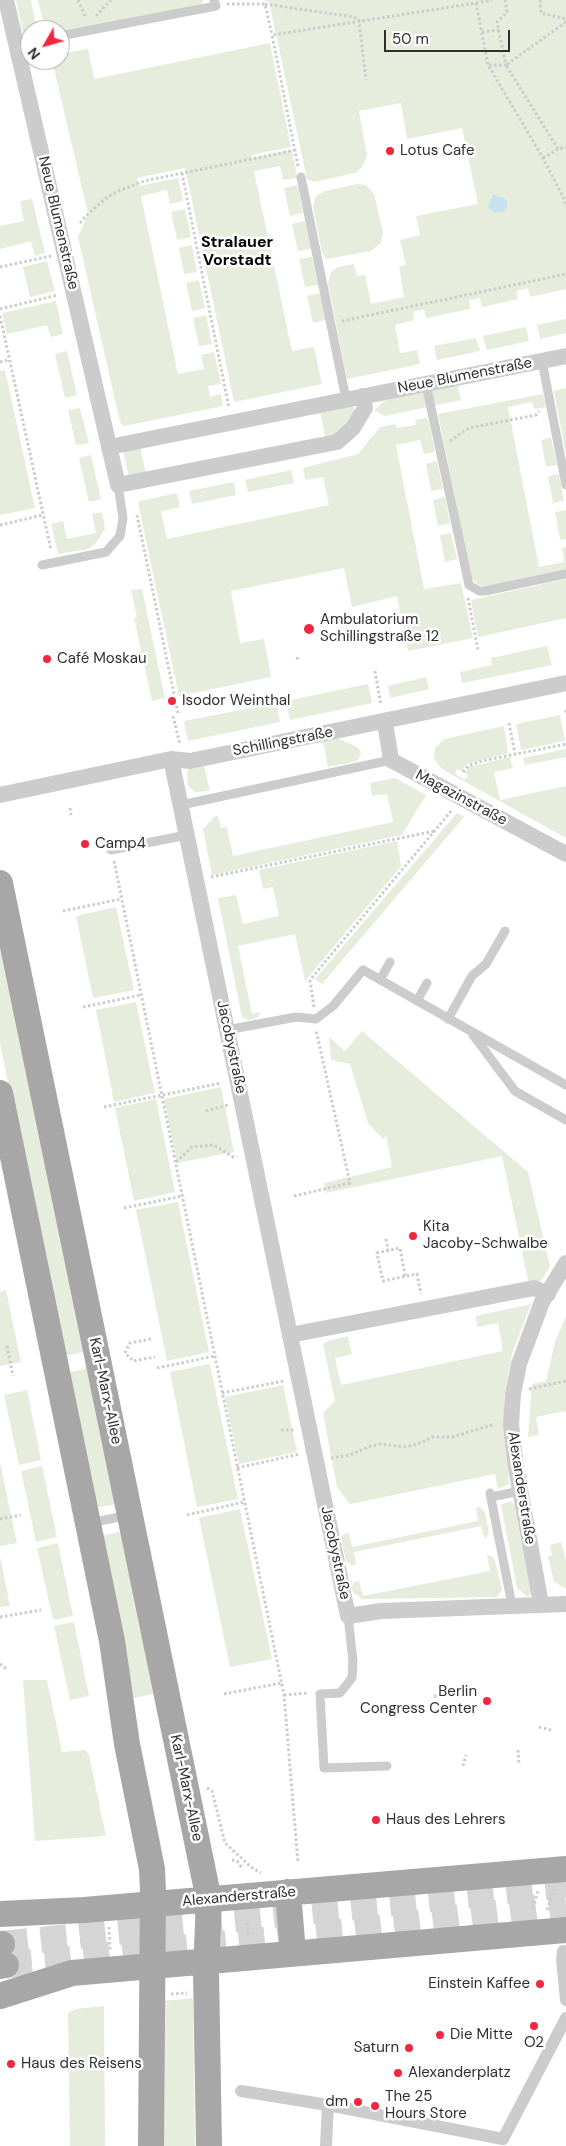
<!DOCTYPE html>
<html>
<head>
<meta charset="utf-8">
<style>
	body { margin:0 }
	#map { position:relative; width:566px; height:2146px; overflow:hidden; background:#fff; font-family:"DM Sans",sans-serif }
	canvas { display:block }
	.north { position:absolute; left:20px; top:20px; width:50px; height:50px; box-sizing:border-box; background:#fff; border:1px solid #acacac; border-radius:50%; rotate:232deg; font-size:14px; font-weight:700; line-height:20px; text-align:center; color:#2f2f2f }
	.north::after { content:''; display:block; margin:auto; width:18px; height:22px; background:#f12740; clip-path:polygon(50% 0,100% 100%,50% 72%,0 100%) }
	.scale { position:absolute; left:384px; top:30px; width:126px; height:22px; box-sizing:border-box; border:2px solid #2f2f2f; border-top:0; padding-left:6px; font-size:15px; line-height:18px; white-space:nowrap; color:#2f2f2f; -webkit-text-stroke:4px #fff; paint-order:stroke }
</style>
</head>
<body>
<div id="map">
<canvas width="566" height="2146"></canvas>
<div class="north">N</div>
<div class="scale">50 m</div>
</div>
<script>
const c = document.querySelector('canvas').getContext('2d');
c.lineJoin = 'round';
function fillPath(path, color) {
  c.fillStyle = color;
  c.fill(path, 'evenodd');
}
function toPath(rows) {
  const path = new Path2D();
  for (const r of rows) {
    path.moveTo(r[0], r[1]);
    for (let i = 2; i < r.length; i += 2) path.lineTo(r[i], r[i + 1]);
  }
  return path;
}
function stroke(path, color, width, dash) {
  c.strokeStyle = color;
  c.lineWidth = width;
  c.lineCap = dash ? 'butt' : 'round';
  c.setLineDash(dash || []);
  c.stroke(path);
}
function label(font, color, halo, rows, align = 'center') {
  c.font = font + ' "DM Sans",sans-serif';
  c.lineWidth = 5;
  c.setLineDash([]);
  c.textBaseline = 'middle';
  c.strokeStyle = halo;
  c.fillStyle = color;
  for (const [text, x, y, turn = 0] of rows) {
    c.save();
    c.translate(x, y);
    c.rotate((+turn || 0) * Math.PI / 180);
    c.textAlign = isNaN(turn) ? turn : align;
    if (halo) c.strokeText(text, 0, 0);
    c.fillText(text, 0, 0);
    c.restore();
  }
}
fillPath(toPath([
	[16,0,31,0,37,30,30,30,30,60,44,60,45,62,30,65],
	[38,0,204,0,200,5,60,34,60,30,45,30],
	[262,0,566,0,566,289,530,297,528,288,516,291,518,299,482,307,480,298,469,300,470,309,426,318,424,309,413,312,414,320,395,325,400,353,417,350,420,364,347,379,328,283,331,272,338,267,354,264,357,276,365,275,371,304,404,297,399,267,406,265,400,240,420,235,416,216,478,204,462,128,407,139,401,103,359,111,367,156,362,167,355,173,314,182,307,179,269,2],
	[493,194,504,198,503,212,493,212],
	[270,43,291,147,251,155,252,158,292,150,297,178,283,180,280,166,254,171,292,351,314,347,322,384,234,402,185,168,137,178,139,186,178,178,183,201,170,204,167,190,141,196,178,374,204,369,201,355,214,352,221,384,208,386,210,397,221,394,223,406,124,426,120,422,78,237,88,214,52,60,60,60,60,54,88,49,94,79],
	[357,184,366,185,374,194,383,232,381,243,371,251,326,259,322,253,313,206,316,196,325,191],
	[298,185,303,213,290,216,284,188],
	[32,199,45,253,35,256,31,241,0,249,0,226,24,221,20,201],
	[185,209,191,237,177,240,171,212],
	[305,221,311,249,298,251,292,224],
	[192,245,197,272,184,274,179,248],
	[312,257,318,285,305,287,299,259],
	[47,261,55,291,30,297,23,267],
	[199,280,205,308,192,311,186,283],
	[320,293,326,320,313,323,307,296],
	[56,301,63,334,51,337,47,325,7,334,2,313],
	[206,315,212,344,199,346,193,318],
	[566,319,566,333,540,339,537,325],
	[526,327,529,341,487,350,483,336],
	[476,338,480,351,437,360,434,346],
	[67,351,77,395,65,398,55,354],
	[5,370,35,508,0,515,0,371],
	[457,384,461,400,385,416,374,410,386,400],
	[566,388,566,455,554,391],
	[543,394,546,407,534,409,532,402,508,407,539,567,564,562,562,548,566,547,566,570,488,587,478,585,471,577,438,414],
	[352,405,355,411,341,431,325,438,320,410],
	[80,408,89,443,76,445,68,410],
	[426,418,429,421,435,452,424,454,420,440,396,445,424,589,461,583,473,638,408,651,397,596,352,607,344,568,231,591,240,643,264,639,271,677,179,696,138,503,140,501,177,493,180,507,161,511,167,539,329,505,323,477,305,480,303,468,358,454,380,427,395,424,397,428,416,425,415,420],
	[551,438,557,465,546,467,541,440],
	[140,447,146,474,129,477,123,451],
	[91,455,101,499,89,502,79,458],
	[437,461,443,489,431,491,426,464],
	[291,470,294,483,248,492,245,480],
	[559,474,564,501,553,503,548,476],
	[234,482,236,495,192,504,189,491],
	[445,497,450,523,438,526,433,500],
	[566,510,566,539,560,540,555,512],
	[102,512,105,529,96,543,88,549,58,554,51,524,63,521,67,539,96,533,92,514],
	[451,533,457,559,445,562,440,535],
	[566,579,566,618,478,637,471,600],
	[142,589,165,698,152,701,134,618,137,617,131,590],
	[547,646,552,665,462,683,460,672,492,665,491,658],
	[426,677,429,689,390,698,388,686],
	[368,684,372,703,290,720,286,701],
	[277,703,280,722,188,741,184,721],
	[560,715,565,741,521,750,516,724],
	[504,726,508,753,467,764,461,771,457,769,455,774,465,780,468,775,465,773,469,767,510,757,513,768,494,772,500,800,566,786,566,838,442,769,434,759,435,748,444,739],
	[337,738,357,747,361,752,359,759,354,762,328,767,323,741],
	[566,749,566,757,525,765,523,758],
	[204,765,210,791,195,792,188,786,187,772,190,769],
	[395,778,426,795,402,835,212,875,203,829,214,817,218,816,221,828,227,827,233,856,393,822,387,794,372,796,370,783],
	[457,813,464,817,322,984,315,979],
	[397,841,401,866,305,981,295,934,238,946,252,1014,261,1012,257,1018,248,1020,242,1017,218,898,236,895,243,924,279,916,273,887,263,889,259,870],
	[116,907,134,990,93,998,76,916],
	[0,932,86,1352,63,1356,0,1043],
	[136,1002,155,1093,114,1102,96,1010],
	[362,1031,528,1172,550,1266,541,1281,529,1285,502,1156,326,1193,324,1183,392,1167,386,1136,383,1139,368,1123,350,1064,331,1060,329,1037,345,1051],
	[221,1087,234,1152,177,1163,164,1099],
	[156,1099,175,1192,134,1201,115,1108],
	[178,1202,209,1352,167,1361,136,1210],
	[6,1290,21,1362,0,1366,0,1292],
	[531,1304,512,1354,504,1397,509,1484,498,1489,495,1474,350,1504,337,1487,323,1413,335,1401,323,1344,328,1341,348,1336,352,1354,335,1358,341,1385,503,1351,498,1323,477,1327,476,1316],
	[566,1316,566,1415,565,1411,536,1417,539,1435,528,1437,532,1384,546,1381,555,1342],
	[210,1364,238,1499,197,1507,170,1372],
	[89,1368,117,1504,95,1508,67,1373],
	[283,1385,297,1452,239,1464,225,1397],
	[27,1390,41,1460,19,1465,4,1395],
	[0,1462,17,1543,0,1546],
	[42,1466,57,1537,36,1542,21,1471],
	[510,1501,514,1504,531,1594,528,1597,517,1588,501,1505],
	[480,1507,485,1512,489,1533,485,1539,481,1526,354,1552,356,1565,351,1565,346,1561,341,1538,344,1534,349,1533,352,1547,478,1521,476,1508],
	[240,1509,272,1659,230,1667,199,1518],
	[123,1531,157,1693,134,1698,101,1536],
	[561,1542,566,1560,566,1589,554,1582,548,1556,552,1555,550,1545],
	[58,1543,73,1616,53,1620,37,1548],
	[487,1555,493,1557,495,1561,502,1590,497,1597,362,1599,354,1593,351,1588,354,1582,359,1581,363,1596,490,1571],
	[0,1556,10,1606,0,1607],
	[74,1622,89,1696,70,1700,54,1626],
	[23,1680,47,1680,62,1752,85,1750,89,1755,106,1836,35,1841],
	[193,1998,195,2146,164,2146,163,2001],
	[104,2006,105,2146,70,2146,68,2013,75,2009]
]), '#e6eddc');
fillPath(toPath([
	[493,194,504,198,507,202,507,208,503,212,493,212,488,207]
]), '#c8e1ee');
stroke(toPath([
	[2,1944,566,1885],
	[6,1965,353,1931,566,1904]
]), '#d5d5d5', 26, [26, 13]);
stroke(toPath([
	[78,0,86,18],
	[540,0,541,13,566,19],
	[476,3,492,0],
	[227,4,265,4,272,35],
	[265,4,354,17,359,21,366,80],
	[96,16,111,0],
	[566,22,506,65,558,149,566,147],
	[482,32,499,30],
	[489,65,506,65,497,22,507,12,505,0],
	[543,158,558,149],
	[298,166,272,35,476,3,488,65,543,158,564,199,566,207],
	[182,173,229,408],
	[80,223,87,215,105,199,116,192,144,181,295,150],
	[0,267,51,256],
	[0,309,58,295],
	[0,316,51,550],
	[342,321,566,274],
	[0,362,9,360],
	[450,441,469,428,536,415,539,411],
	[137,515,178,713],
	[0,525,43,515],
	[468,598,478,650],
	[297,657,298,661],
	[375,671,381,705],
	[566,710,566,713],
	[173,716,180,744],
	[509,723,515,754],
	[463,772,468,766,482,761,566,744],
	[70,808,71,815],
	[114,861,284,1695,298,1863],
	[211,877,435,831],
	[63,911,121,899],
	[83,1007,141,995],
	[314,1007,310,980,452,810],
	[104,1107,222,1083],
	[206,1111,228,1105],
	[176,1162,192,1147,214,1145,233,1157,237,1156],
	[294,1196,350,1183,316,1030],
	[124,1208,182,1196],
	[386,1239,388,1250],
	[405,1276,400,1248,377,1253,383,1281,417,1274,421,1294],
	[151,1339,130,1343,125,1353,133,1361,155,1357],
	[7,1346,13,1376],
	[157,1368,215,1356],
	[529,1389,566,1381],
	[222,1393,284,1381],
	[281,1430,294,1430],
	[331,1458,350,1455,371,1446,381,1444,405,1447,417,1444,433,1437,452,1437,495,1424],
	[237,1468,300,1454],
	[187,1515,244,1502],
	[0,1519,21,1515],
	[0,1617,41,1610],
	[0,1664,8,1670],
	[224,1694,281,1683],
	[284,1695,308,1693],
	[434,1696,444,1697],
	[539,1727,551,1730],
	[518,1750,519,1765],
	[463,1766,466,1755],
	[207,1788,212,1791,225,1843,251,1867,261,1873],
	[232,1860,237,1861,242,1868],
	[533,1908,538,1891],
	[547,1910,554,1890],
	[247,1922,248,1937],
	[109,1927,110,1951],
	[171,1994,187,1993]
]), '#ccc', 3, [2.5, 2.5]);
stroke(toPath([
	[60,36,216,6,214,0],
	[17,46,30,43],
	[301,177,346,399],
	[542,361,566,485],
	[426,384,469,585,479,591,485,591,566,574],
	[42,565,106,552,120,536,123,518,118,485],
	[181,805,391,760],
	[111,850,187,835],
	[380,980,390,962],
	[417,1001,427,983],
	[448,1019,472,976,486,964,505,931],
	[227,1030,296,1017,316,1019,333,1006,363,970,566,1085],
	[473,1035,515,1091,566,1120],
	[490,1493,512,1605],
	[491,1497,520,1491],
	[90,1523,129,1515],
	[348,1616,353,1661,352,1678,340,1693,320,1694,324,1768,387,1766]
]), '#ccc', 9);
stroke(toPath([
	[563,1951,562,1960,566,2000],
	[241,2091,328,2105,503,2139,566,2018],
	[326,2146,328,2105]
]), '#ccc', 12);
stroke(toPath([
	[6,0,118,485,337,442,353,428,365,408,363,396],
	[109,447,566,356],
	[385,722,391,760,566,854],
	[171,759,348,1616,381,1611,566,1604],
	[0,795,171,759,190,761,566,683],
	[290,1335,534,1288,548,1294],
	[541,1604,516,1468,511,1424,513,1394,519,1364,542,1302,566,1263]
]), '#ccc', 16);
stroke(toPath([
	[0,883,209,1900,206,1971,209,2146],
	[0,1093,112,1641,127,1744,152,1869,153,1891,151,2146],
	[288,1892,293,1953],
	[0,1914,84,1910,566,1869],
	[0,1944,2,1944],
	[0,1966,6,1965],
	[0,1996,72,1973,566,1930]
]), '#a7a7a7', 26);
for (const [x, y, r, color] of [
	[390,151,5,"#f12740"],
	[309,629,6,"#f12740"],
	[47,659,5,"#f12740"],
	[172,701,5,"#f12740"],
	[85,844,5,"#f12740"],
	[413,1236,5,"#f12740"],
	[487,1701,5,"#f12740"],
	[376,1820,5,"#f12740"],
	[540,1984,5,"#f12740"],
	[534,2026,5,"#f12740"],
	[440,2035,5,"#f12740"],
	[409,2048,5,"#f12740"],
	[11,2064,5,"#f12740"],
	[398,2073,5,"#f12740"],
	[358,2102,5,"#f12740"],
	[375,2106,5,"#f12740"]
]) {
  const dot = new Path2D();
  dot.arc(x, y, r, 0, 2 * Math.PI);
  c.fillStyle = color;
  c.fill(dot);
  stroke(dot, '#fff', 2);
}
label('15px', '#2f2f2f', '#fff', [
	["Lotus Cafe",400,151],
	["Ambulatorium",320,620],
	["Schillingstraße 12",320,637],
	["Café Moskau",57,659],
	["Isodor Weinthal",182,701],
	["Camp4",95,844],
	["Kita",423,1227],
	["Jacoby-Schwalbe",423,1244],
	["Berlin",477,1692,"right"],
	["Congress Center",477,1709,"right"],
	["Haus des Lehrers",386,1820],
	["Einstein Kaffee",530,1984,"right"],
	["Die Mitte",450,2035],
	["O2",534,2043,"center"],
	["Saturn",399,2048,"right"],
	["Haus des Reisens",21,2064],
	["Alexanderplatz",408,2073],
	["The 25",385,2097],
	["Hours Store",385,2114],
	["dm",348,2102,"right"]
], 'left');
label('15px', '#2f2f2f', '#fff', [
	["Neue Blumenstraße",58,223,77],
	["Neue Blumenstraße",465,376,-11],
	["Schillingstraße",283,742,-11],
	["Magazinstraße",461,798,28],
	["Jacobystraße",231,1047,78],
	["Karl-Marx-Allee",105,1391,78],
	["Alexanderstraße",521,1488,81],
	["Jacobystraße",335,1553,78],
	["Karl-Marx-Allee",186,1788,78],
	["Alexanderstraße",239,1897,-5]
]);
label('bold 16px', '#000', '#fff', [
	["Stralauer",237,243],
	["Vorstadt",237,261]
]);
</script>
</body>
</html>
